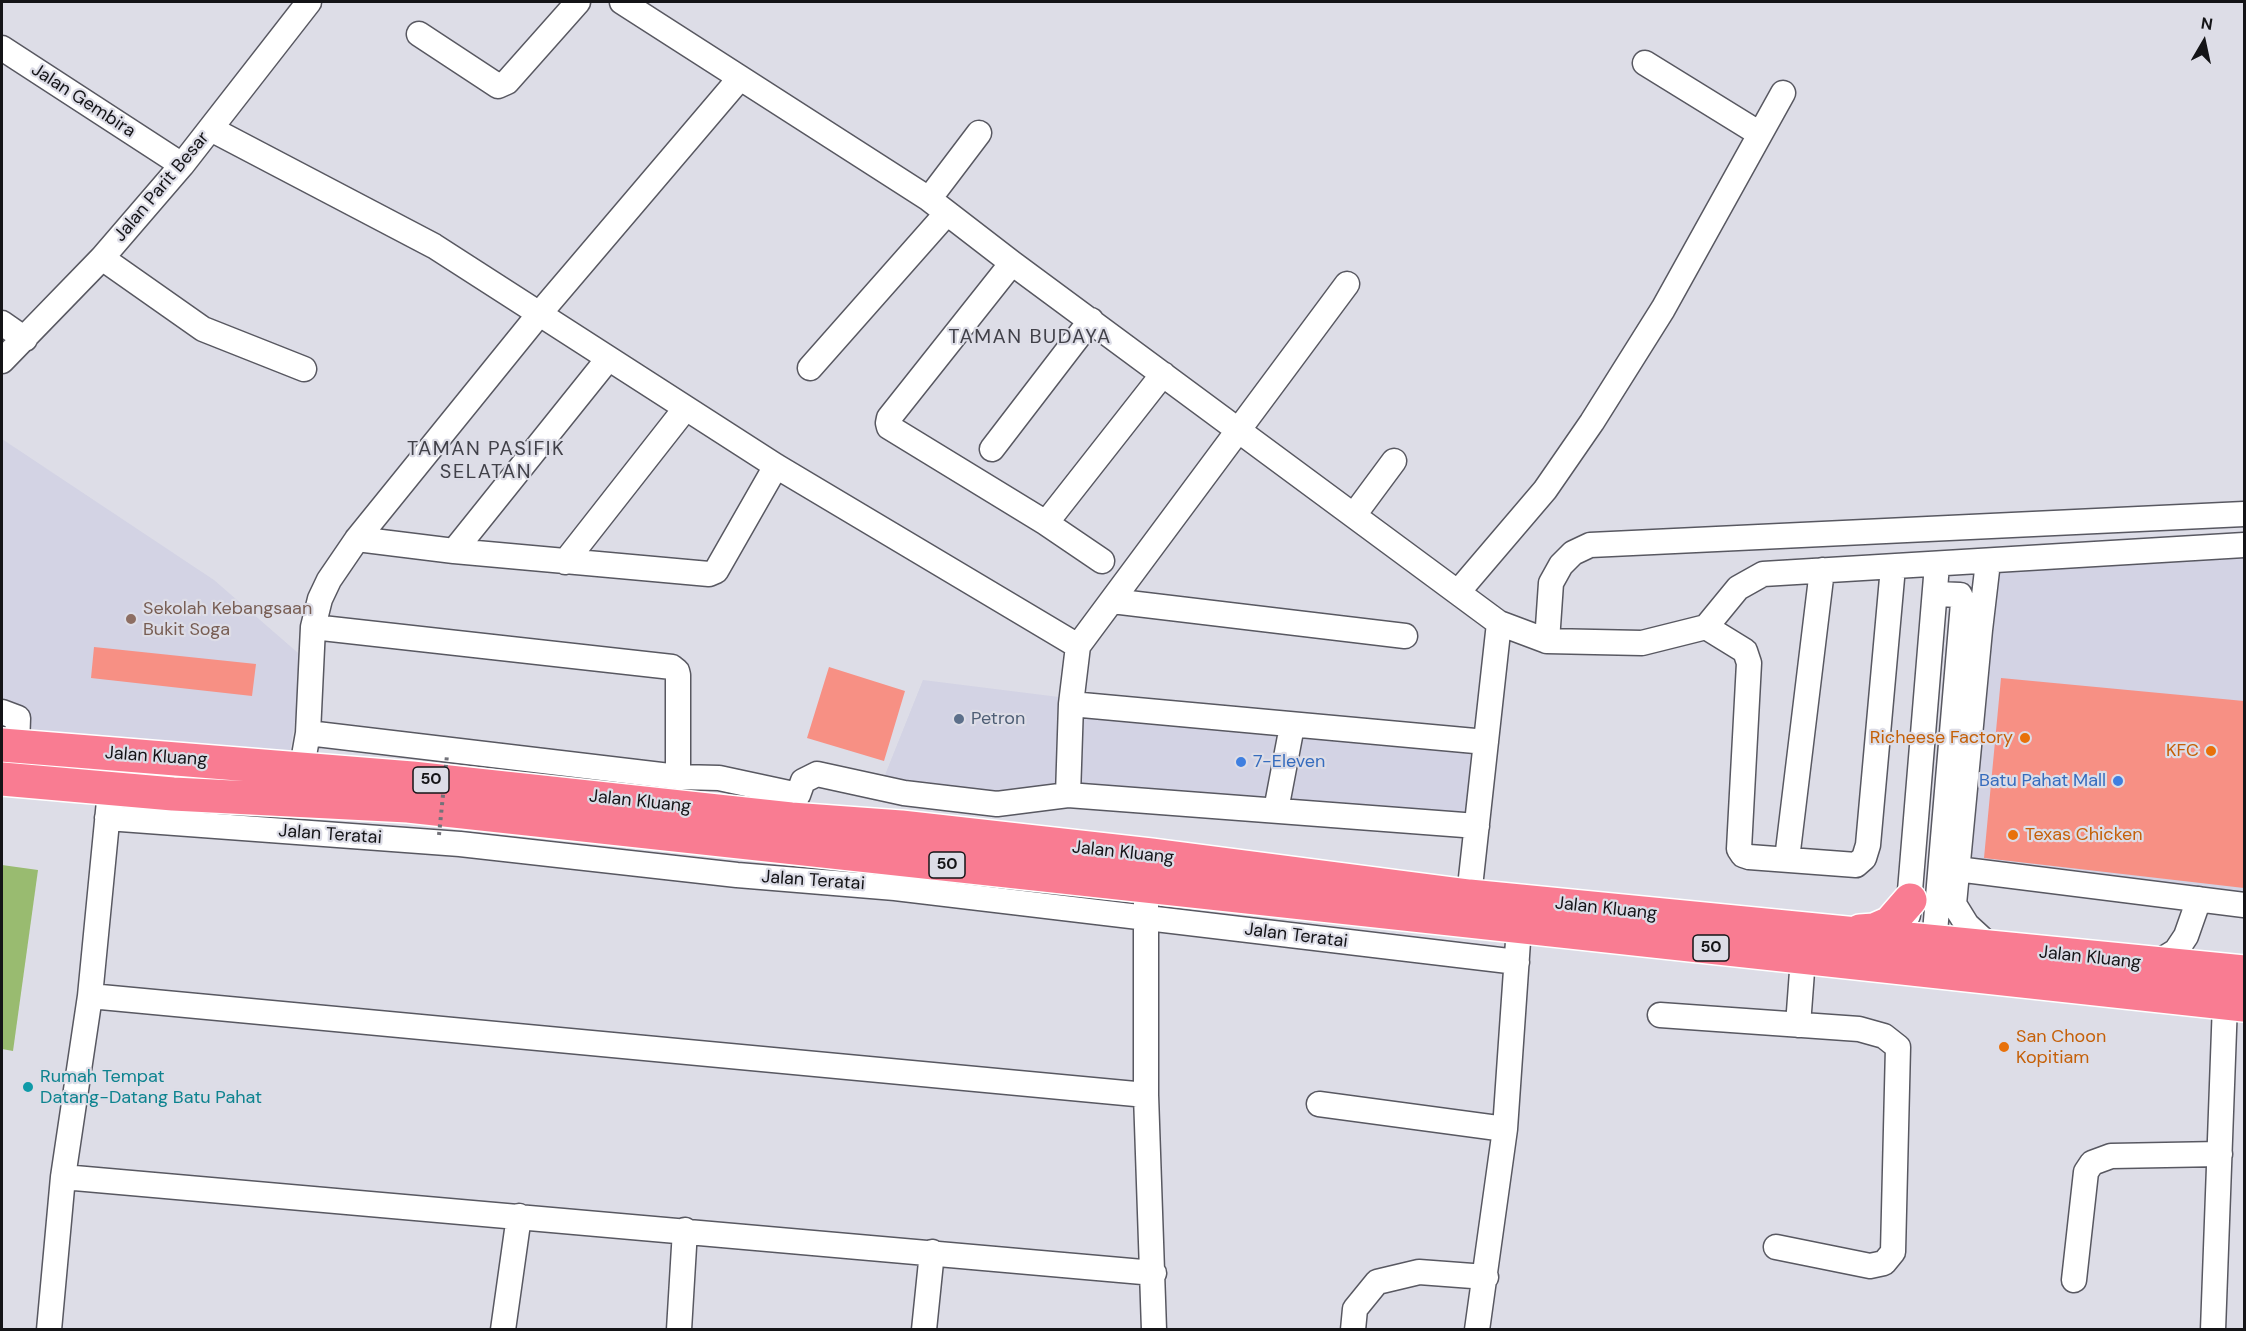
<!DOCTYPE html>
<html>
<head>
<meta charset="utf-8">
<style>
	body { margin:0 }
	#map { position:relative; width:2246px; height:1331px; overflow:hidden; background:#dddde7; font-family:"DM Sans",sans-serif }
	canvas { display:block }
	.frame { position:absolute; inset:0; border:3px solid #141417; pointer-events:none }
	.north { position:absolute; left:2174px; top:12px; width:60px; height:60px; -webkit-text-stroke:4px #dddde7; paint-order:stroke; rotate:9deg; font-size:16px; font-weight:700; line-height:24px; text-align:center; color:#141417 }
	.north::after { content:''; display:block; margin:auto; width:21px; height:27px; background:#141417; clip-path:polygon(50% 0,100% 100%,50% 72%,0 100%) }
</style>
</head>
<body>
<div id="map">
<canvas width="2246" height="1331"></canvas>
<div class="frame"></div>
<div class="north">N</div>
</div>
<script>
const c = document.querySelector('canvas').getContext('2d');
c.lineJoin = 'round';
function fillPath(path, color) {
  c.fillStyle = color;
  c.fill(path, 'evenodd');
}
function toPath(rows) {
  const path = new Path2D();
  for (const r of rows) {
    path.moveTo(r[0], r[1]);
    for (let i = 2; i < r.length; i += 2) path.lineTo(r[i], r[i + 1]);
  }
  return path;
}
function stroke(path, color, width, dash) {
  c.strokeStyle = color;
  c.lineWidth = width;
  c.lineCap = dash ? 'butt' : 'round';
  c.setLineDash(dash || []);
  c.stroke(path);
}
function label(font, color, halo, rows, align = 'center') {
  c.font = font + ' "DM Sans",sans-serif';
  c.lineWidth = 4.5;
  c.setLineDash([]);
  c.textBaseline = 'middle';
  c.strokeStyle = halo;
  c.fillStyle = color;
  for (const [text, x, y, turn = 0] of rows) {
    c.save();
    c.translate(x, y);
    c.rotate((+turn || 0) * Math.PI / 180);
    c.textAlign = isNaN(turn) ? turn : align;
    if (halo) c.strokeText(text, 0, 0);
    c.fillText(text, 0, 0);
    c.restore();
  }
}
fillPath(toPath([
	[2,439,214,580,305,659,288,763,2,737],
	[2244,553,2244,908,1952,872,1982,568],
	[923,680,1067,698,1492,739,1483,836,1066,801,883,780]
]), '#d3d3e4');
fillPath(toPath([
	[2,865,38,870,13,1051,2,1049]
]), '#99bb70');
fillPath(toPath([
	[94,647,256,664,252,696,91,678],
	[829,667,905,691,884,761,807,738],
	[2001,678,2244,701,2244,888,1984,858]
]), '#f79084');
const minor = toPath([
	[622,2,929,199,1012,263,1499,623,1547,641,1642,643,1706,627,1738,588,1763,574,2244,545],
	[419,34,498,86,507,82,578,2],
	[2,48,182,165],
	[1645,63,1760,134],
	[211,129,434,246,776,466,1078,646],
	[929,199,979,133],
	[102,258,203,329,304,369],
	[1012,263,889,418,888,423,889,427,1046,523,1102,561],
	[2,323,25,339],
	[2,361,102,258,182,165,309,2],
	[810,368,947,213],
	[992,449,1091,320],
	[1354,515,1394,461],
	[1046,523,1163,374],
	[357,539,454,551,709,574,716,571,776,466],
	[454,551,608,359],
	[565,562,685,409],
	[1458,592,1545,490,1592,422,1663,309,1783,93],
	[1112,601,1405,636],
	[313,627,672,667,677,671,678,675,678,777],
	[1706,627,1745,651,1749,663,1739,849,1743,855,1749,857,1856,865,1864,858,1868,845,1893,567],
	[1961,627,1980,630,1954,904,1967,925,1992,948],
	[1980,630,1988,562],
	[1547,641,1551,583,1561,565,1573,553,1590,545,2244,514],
	[1071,704,1486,742],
	[2,712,18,718,17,746],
	[308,733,678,777,719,778,798,795,803,781,817,774,904,793,997,804,1068,795,1477,826],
	[302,767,308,733,313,627,320,599,329,580,357,539,540,313,740,78],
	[1068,795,1071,704,1078,646,1347,284],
	[1276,810,1292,726],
	[107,818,460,844,737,875,895,888,1517,962],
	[1787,859,1822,570],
	[1957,869,2244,905],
	[1469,896,1499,623],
	[1146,903,1146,1095,1154,1330],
	[1908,915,1937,565],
	[1933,956,1963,603,1960,595,1936,594],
	[2155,964,2176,951,2186,936,2199,899],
	[90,996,1146,1095],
	[1660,1015,1859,1029,1884,1036,1898,1047,1893,1252,1884,1263,1870,1266,1776,1247],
	[1798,1025,1803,958],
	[1319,1104,1505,1129],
	[63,1177,1154,1273],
	[2074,1280,2086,1172,2092,1163,2111,1156,2220,1154],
	[49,1330,63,1177,90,996,109,801],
	[503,1330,519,1216],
	[679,1330,685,1230],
	[924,1330,932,1252],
	[1353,1330,1355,1309,1377,1282,1419,1272,1486,1277],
	[1477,1330,1505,1129,1519,927],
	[2213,1330,2225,1003]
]);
const highway = toPath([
	[2,745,412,778,791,819,901,827,1151,855,1469,896,2244,972],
	[2,779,173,794,408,806,2244,1005],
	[1860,931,1874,930,1890,923,1910,900]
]);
stroke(minor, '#585861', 27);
stroke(highway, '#fff', 36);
stroke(minor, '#fff', 24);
stroke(highway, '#f97c92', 33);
stroke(toPath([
	[439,835,447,755]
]), '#727279', 4, [3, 4.5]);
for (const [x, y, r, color] of [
	[131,619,6,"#8d6e63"],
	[959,719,6,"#5c6f8a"],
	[2025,738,6,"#e8710a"],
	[2211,751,6,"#e8710a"],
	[1241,762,6,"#3f7fe0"],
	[2118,781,6,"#3f7fe0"],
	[2013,835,6,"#e8710a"],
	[2004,1047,6,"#e8710a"],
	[28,1087,6,"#0f9aa8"]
]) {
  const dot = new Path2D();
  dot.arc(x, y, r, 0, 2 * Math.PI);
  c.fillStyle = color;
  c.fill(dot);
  stroke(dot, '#dddde7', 2);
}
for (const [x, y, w] of [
	[431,780,36],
	[947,865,36],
	[1711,948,36]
]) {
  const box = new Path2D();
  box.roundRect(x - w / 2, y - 13, w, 26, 4.5);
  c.fillStyle = '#dddde7';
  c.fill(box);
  stroke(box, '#141417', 1.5);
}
label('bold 16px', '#141417', null, [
	["50",431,780],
	["50",947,865],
	["50",1711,948]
]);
label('18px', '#141417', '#dddde7', [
	["Jalan Gembira",83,101,33],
	["Jalan Parit Besar",162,187,-50],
	["Jalan Kluang",156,757,4],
	["Jalan Kluang",640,802,6],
	["Jalan Teratai",330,835,4],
	["Jalan Kluang",1123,853,6],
	["Jalan Teratai",813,881,4],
	["Jalan Kluang",1606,909,6],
	["Jalan Teratai",1296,936,7],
	["Jalan Kluang",2090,958,6]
]);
label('18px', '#785e54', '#dddde7', [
	["Sekolah Kebangsaan",143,609],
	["Bukit Soga",143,630]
], 'left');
label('18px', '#4e5e75', '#dddde7', [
	["Petron",971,719]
], 'left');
label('18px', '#c56008', '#dddde7', [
	["Richeese Factory",2013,738],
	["KFC",2199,751],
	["Texas Chicken",2025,835,"left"],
	["San Choon",2016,1037,"left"],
	["Kopitiam",2016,1058,"left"]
], 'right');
label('18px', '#366cbe', '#dddde7', [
	["7-Eleven",1253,762],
	["Batu Pahat Mall",2106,781,"right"]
], 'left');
label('18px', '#0d838f', '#dddde7', [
	["Rumah Tempat",40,1077],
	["Datang-Datang Batu Pahat",40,1098]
], 'left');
c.letterSpacing = '1.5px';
label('20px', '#414149', '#dddde7', [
	["TAMAN BUDAYA",1030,338],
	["TAMAN PASIFIK",486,450],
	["SELATAN",486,473]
]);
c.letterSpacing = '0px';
</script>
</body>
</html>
